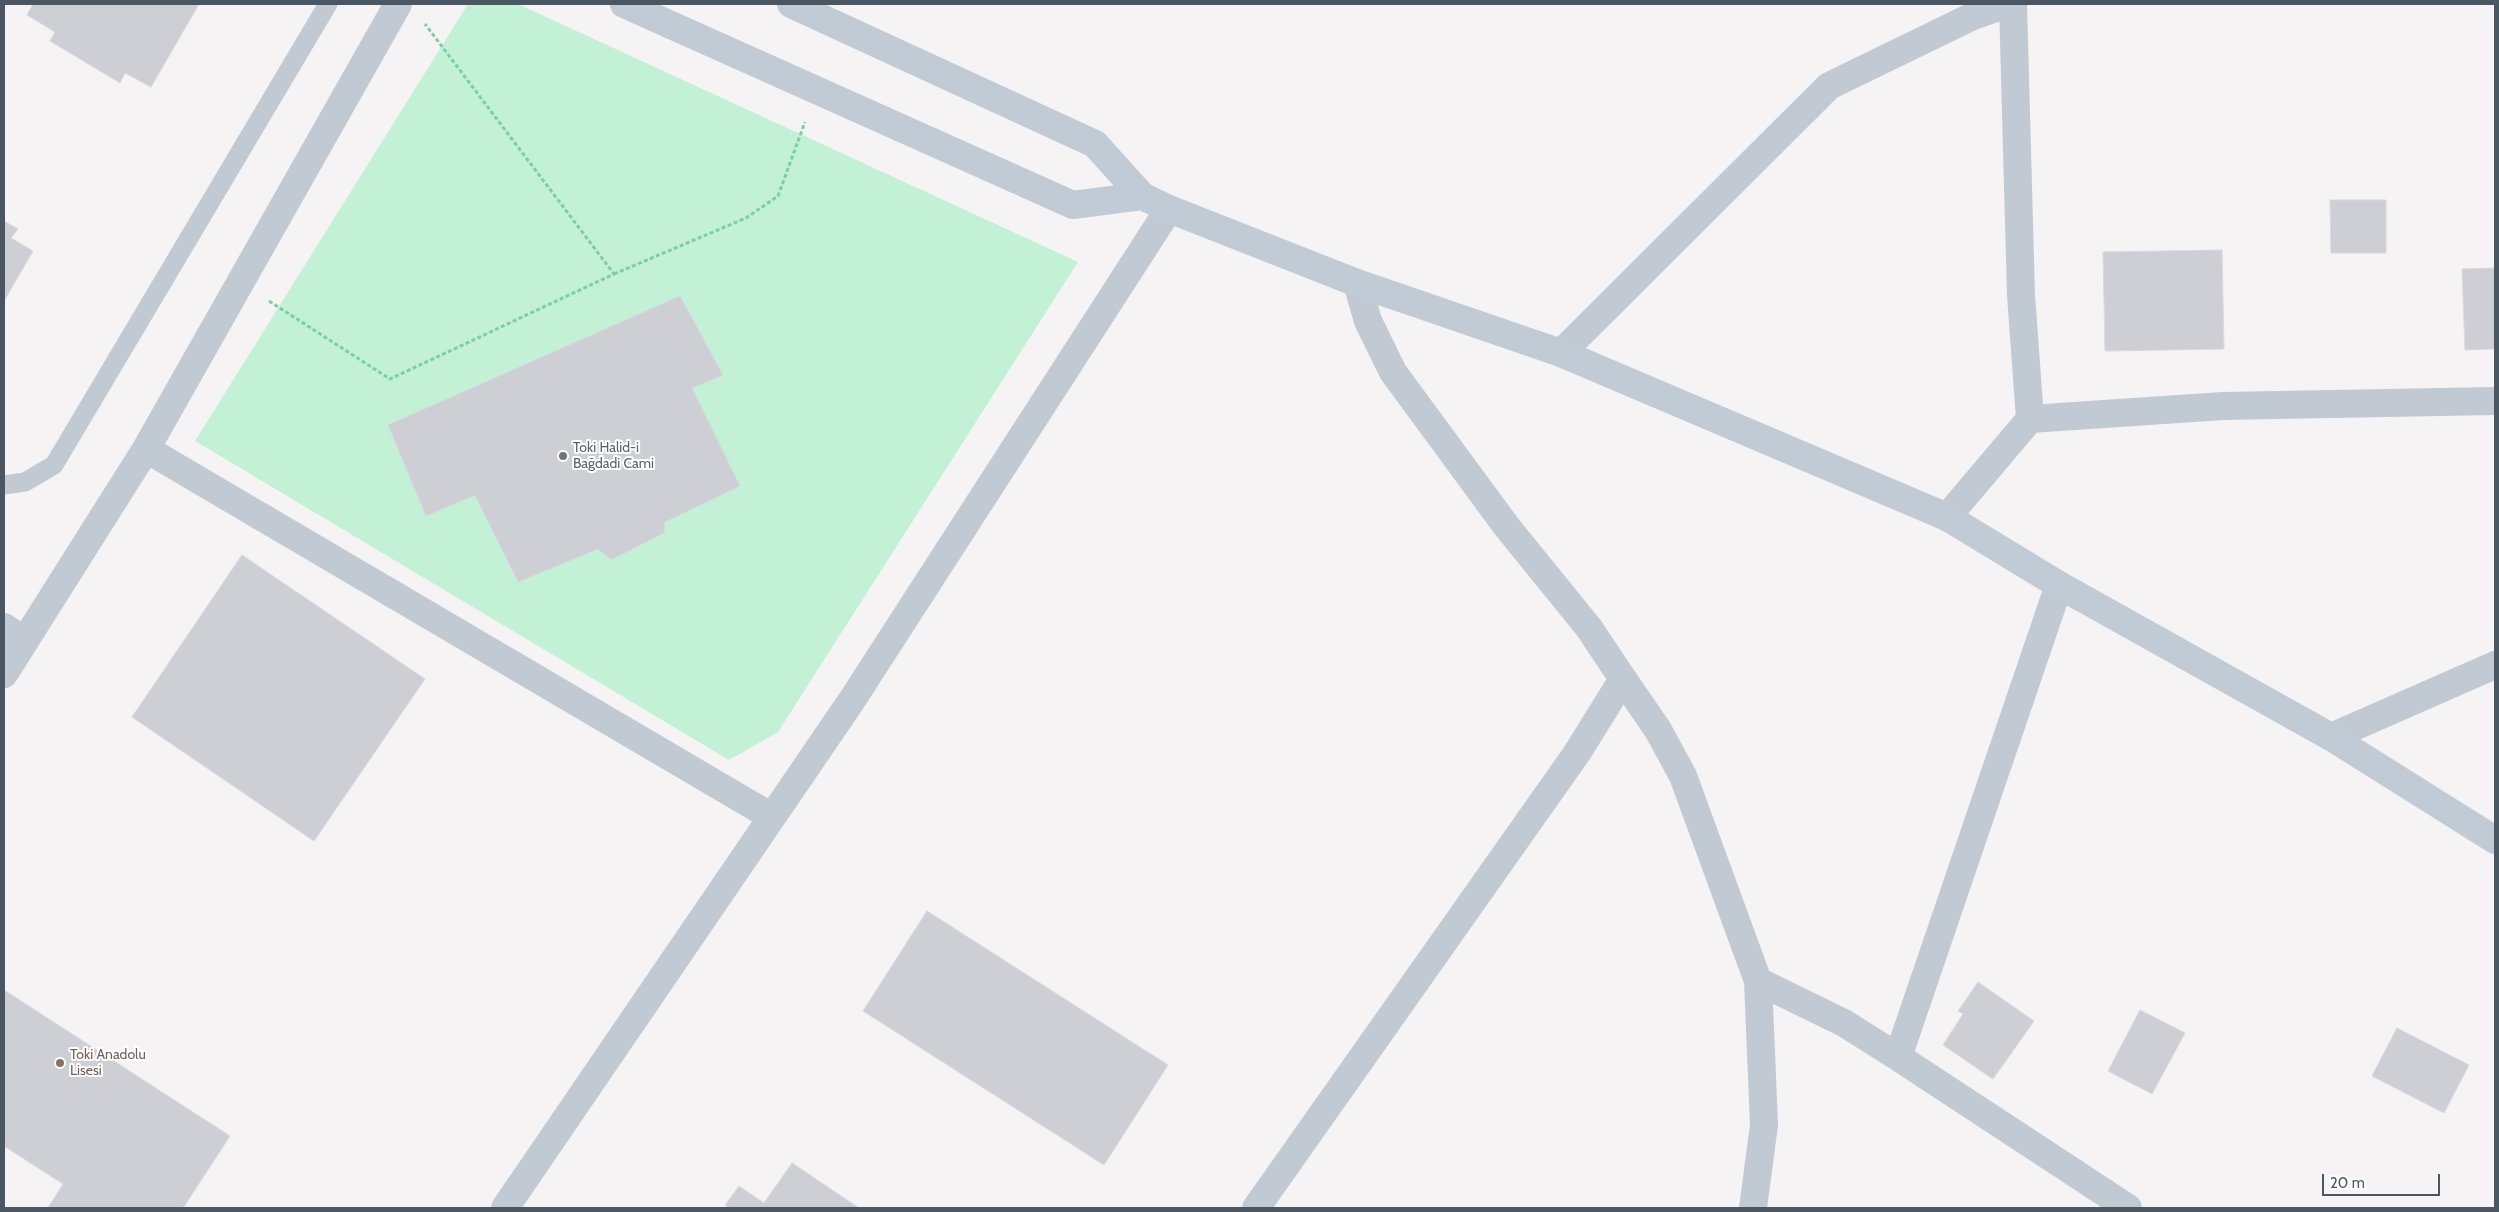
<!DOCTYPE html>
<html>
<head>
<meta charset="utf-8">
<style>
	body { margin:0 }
	#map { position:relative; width:2499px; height:1212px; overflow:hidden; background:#f5f3f3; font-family:Cabin,sans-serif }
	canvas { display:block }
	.frame { position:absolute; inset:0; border:5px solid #4a5661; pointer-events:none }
	.scale { position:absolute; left:2322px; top:1174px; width:118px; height:22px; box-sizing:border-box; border:2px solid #4a5661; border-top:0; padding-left:6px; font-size:15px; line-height:18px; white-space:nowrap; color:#4a5661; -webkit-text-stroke:4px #fff; paint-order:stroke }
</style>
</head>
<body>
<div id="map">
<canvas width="2499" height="1212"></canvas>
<div class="frame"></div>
<div class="scale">20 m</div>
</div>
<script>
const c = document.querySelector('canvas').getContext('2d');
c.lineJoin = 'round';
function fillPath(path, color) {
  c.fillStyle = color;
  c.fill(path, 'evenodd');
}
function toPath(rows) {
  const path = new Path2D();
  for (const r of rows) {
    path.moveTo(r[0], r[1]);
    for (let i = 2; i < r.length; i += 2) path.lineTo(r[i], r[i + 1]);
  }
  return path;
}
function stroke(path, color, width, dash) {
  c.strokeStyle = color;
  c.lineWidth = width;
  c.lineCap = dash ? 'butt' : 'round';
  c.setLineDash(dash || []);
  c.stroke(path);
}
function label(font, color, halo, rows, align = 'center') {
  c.font = font + ' Cabin,sans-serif';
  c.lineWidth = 4;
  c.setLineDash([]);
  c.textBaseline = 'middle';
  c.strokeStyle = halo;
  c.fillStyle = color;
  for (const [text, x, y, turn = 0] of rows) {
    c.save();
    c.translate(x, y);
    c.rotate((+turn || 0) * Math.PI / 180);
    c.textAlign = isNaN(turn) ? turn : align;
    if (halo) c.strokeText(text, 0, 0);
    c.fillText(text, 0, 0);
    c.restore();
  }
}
fillPath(toPath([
	[468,4,518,4,1078,262,778,732,729,760,195,441]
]), '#c3f1d5');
const building = toPath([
	[33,4,199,4,151,87,125,73,120,83,50,41,55,32,27,15,33,4],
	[2330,200,2386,200,2386,253,2331,253,2330,200],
	[4,221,18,229,11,238,33,251,4,301,4,221],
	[2222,250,2224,349,2105,351,2103,252,2222,250],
	[2495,268,2495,349,2465,350,2462,269,2495,268],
	[680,296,723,375,692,388,740,486,665,522,664,533,611,560,598,549,518,582,475,495,426,516,388,425,680,296],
	[242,555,425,679,314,841,132,717,242,555],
	[927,911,1168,1065,1104,1165,863,1011,927,911],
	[1978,982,2034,1021,1993,1079,1943,1045,1963,1014,1958,1011,1978,982],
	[4,990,230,1136,183,1208,48,1208,63,1184,4,1146,4,990],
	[2140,1010,2185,1033,2152,1094,2108,1071,2140,1010],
	[2397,1028,2469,1065,2444,1113,2372,1076,2397,1028],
	[792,1163,859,1208,729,1208,725,1205,739,1186,764,1203,792,1163]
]);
fillPath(building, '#cdcfd5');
stroke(building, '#d7d9de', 1);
stroke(toPath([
	[614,274,746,218,778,196,805,122],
	[269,301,390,379,614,274,425,24]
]), '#7ad0a6', 3, [4, 2.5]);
stroke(toPath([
	[4,485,25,482,54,465,328,4]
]), '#c1cad2', 19);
stroke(toPath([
	[1561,353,1829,86,1973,16,2007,4],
	[2030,419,2223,406,2495,401],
	[146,449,772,817],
	[1947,517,2030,419,2021,295,2013,4],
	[2059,585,1898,1057,2128,1208],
	[4,627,25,641],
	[4,674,146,449,398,4],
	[1623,679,1658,730,1683,776,1758,981,1764,1125,1753,1208],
	[2331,737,2495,665],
	[1758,981,1844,1023,1898,1057],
	[505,1208,852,700,1169,209],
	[1256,1208,1577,753,1623,679,1589,628,1507,527,1393,372,1368,321,1357,283]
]), '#c1cad2', 28);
stroke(toPath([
	[624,4,1073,205,1142,196],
	[791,4,1095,144,1142,196,1169,209,1357,283,1561,353,1947,517,2059,585,2331,737,2495,840]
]), '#c1cbd6', 28);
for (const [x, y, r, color] of [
	[563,456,5,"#6b7280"],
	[60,1063,5,"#8d6e63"]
]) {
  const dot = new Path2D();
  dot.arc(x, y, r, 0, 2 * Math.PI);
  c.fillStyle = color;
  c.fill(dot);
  stroke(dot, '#fff', 2);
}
label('14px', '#5b616d', '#fff', [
	["Toki Halid-i",573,448],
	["Bağdadi Cami",573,464]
], 'left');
label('14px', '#785e54', '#fff', [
	["Toki Anadolu",70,1055],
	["Lisesi",70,1071]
], 'left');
</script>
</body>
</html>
